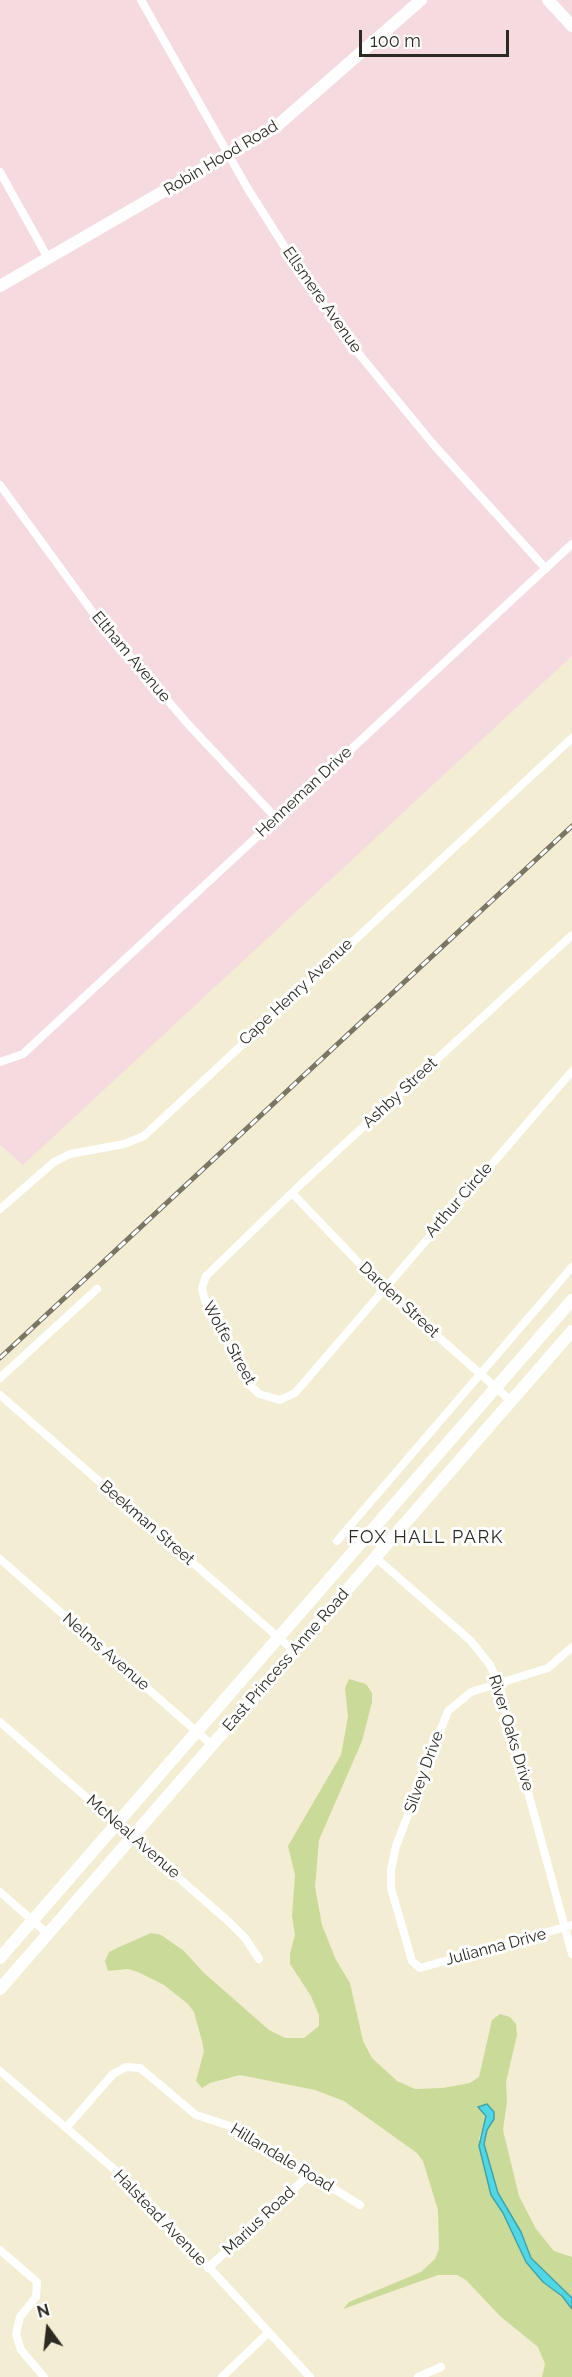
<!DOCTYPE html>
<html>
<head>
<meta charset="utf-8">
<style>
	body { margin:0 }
	#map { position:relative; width:572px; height:2377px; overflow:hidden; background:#f3edd3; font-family:Raleway,sans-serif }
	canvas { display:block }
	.north { position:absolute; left:18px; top:2299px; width:60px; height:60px; -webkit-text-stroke:4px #fff; paint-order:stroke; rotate:345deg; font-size:16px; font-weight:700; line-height:24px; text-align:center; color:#2d2b21 }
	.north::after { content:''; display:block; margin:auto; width:21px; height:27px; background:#2d2b21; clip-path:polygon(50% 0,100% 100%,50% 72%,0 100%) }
	.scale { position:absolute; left:359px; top:30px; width:150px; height:27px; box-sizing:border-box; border:3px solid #2d2b21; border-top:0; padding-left:8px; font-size:18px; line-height:21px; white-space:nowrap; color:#2d2b21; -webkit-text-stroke:4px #fff; paint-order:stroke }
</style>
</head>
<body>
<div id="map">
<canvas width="572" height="2377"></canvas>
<div class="north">N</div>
<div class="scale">100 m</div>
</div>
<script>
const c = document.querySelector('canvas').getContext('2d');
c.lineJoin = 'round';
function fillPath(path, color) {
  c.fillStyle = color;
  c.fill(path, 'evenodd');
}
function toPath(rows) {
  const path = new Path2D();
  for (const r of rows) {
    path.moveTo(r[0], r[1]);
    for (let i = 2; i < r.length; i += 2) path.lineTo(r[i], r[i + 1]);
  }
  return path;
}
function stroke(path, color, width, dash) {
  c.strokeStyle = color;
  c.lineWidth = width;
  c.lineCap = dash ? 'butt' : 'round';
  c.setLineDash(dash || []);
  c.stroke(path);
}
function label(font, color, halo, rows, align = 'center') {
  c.font = font + ' Raleway,sans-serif';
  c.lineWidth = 6;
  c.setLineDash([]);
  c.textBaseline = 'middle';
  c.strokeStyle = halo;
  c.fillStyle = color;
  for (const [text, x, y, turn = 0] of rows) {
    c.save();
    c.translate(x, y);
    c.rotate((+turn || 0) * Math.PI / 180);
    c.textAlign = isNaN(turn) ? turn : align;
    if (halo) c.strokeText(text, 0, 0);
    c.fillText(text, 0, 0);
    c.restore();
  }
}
fillPath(toPath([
	[0,0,572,0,572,656,23,1165,0,1145]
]), '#f5dbe0');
fillPath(toPath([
	[349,1679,366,1684,372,1693,372,1702,362,1741,319,1840,315,1887,322,1925,336,1960,350,1983,363,2041,372,2058,397,2081,415,2089,443,2088,470,2083,479,2077,492,2020,500,2014,510,2017,516,2024,517,2035,506,2082,507,2101,503,2130,519,2196,536,2229,554,2251,572,2257,572,2298,531,2258,521,2232,498,2193,484,2144,487,2130,494,2119,486,2116,479,2139,491,2195,503,2213,526,2262,543,2282,562,2296,572,2309,572,2377,542,2377,545,2364,538,2347,500,2316,466,2280,457,2275,438,2275,343,2309,349,2302,421,2272,435,2259,439,2249,438,2210,423,2161,417,2153,344,2101,315,2090,240,2075,210,2083,202,2088,196,2081,204,2051,202,2041,194,2012,188,2004,164,1985,138,1972,128,1969,108,1971,105,1961,109,1952,117,1948,151,1933,161,1935,184,1951,203,1972,269,2030,285,2038,304,2038,319,2026,319,2015,311,1996,290,1964,290,1954,295,1935,292,1916,295,1875,288,1846,341,1755,348,1717,345,1688]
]), '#cada98');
const water = toPath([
	[487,2104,494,2112,494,2119,487,2130,484,2144,498,2193,521,2232,531,2258,572,2298,572,2309,562,2296,543,2282,526,2262,503,2213,491,2195,479,2146,486,2116,478,2107,487,2104]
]);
fillPath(water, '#4fd7e5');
stroke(water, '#45a3aa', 1.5);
stroke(toPath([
	[141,0,248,189,289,254,350,343,433,444,546,569],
	[0,172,48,258],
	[0,485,94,614,187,723,276,818],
	[572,935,300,1185,206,1276,202,1288,205,1301,252,1387,259,1394,280,1400,295,1393,572,1071],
	[0,1062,23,1054,572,544],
	[292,1193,383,1288,511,1401],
	[0,1209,54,1162,70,1154,124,1144,144,1136,572,738],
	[0,1378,97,1289],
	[0,1395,294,1651],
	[337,1541,572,1267],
	[375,1557,471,1641,490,1665,499,1685,572,1954],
	[0,1559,212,1745],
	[572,1647,548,1668,471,1692,448,1711,396,1846,391,1870,391,1888,412,1961,420,1968,572,1925],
	[0,1722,228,1921,245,1938,259,1959],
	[0,1892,48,1934],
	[0,2071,136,2188,310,2377],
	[66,2128,113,2074,126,2067,140,2068,196,2115,236,2128,360,2205],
	[0,2250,37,2282,36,2297,20,2317,16,2334,21,2350,44,2377],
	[208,2268,310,2174],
	[222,2377,268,2333],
	[418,2377,441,2367]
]), '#fff', 8);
stroke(toPath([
	[548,0,572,26],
	[0,286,278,125,421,0],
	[0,1958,572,1300],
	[0,1989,572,1331]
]), '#fff', 12);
const rail = toPath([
	[0,1358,572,826]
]);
stroke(rail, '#797666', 5);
stroke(rail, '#fff', 3, [9]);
label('16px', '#2d2b21', '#fff', [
	["Robin Hood Road",221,158,-31],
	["Ellsmere Avenue",322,300,55],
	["Eltham Avenue",131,657,50],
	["Henneman Drive",304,792,-43],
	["Cape Henry Avenue",296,992,-43],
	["Ashby Street",400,1093,-43],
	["Arthur Circle",459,1200,-49],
	["Darden Street",399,1300,43],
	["Wolfe Street",229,1343,61],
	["Beekman Street",147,1523,41],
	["Nelms Avenue",106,1652,41],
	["East Princess Anne Road",286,1660,-49],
	["River Oaks Drive",511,1733,73],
	["Silvey Drive",424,1772,-70],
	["McNeal Avenue",133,1837,41],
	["Julianna Drive",496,1947,-15],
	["Hillandale Road",282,2158,31],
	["Halstead Avenue",160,2218,46],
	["Marius Road",259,2221,-43]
]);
c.letterSpacing = '1.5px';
label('18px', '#2d2b21', '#fff', [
	["FOX HALL PARK",426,1538]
]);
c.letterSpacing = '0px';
</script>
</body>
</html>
